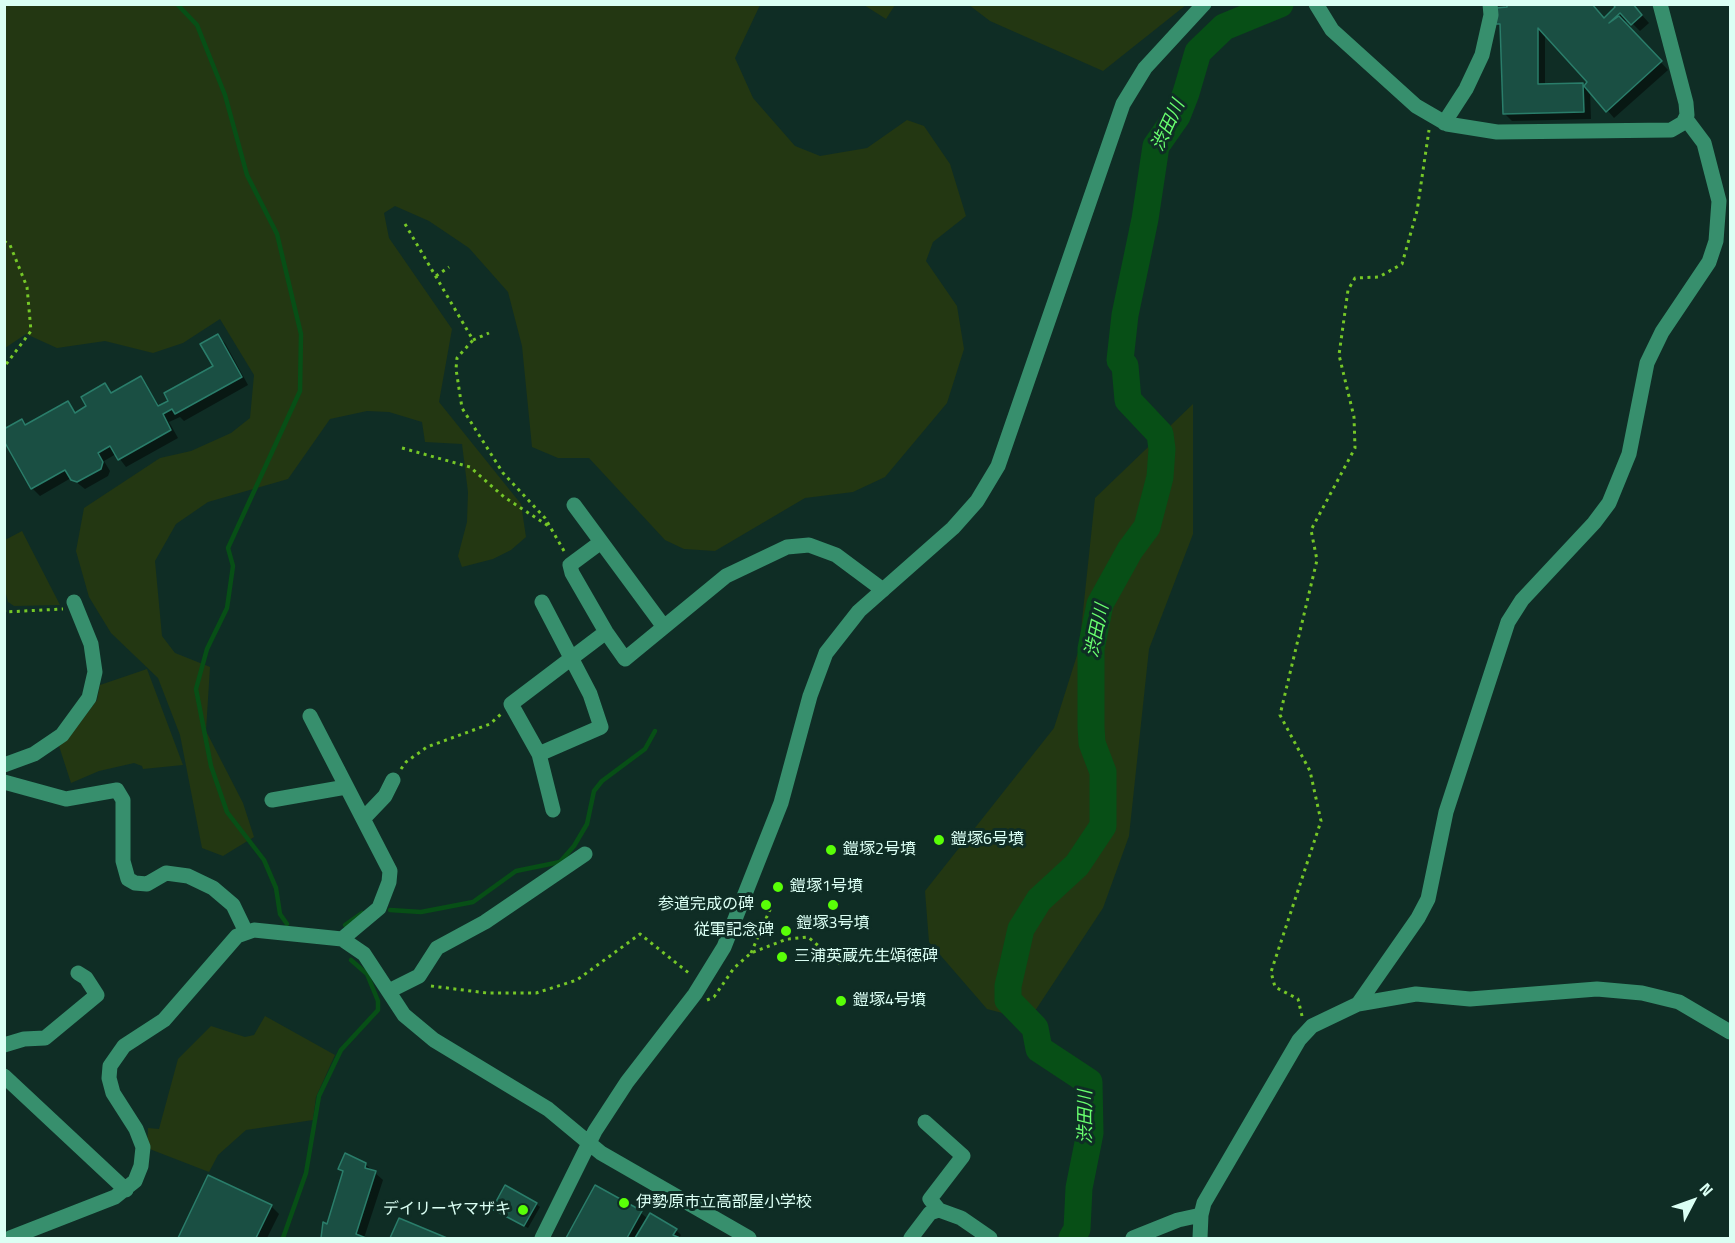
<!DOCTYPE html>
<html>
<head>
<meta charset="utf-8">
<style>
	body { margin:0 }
	#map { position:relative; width:1735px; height:1243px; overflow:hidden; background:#0f2d25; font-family:"Titillium Web",sans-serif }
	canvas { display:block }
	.frame { position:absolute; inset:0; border:6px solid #dbfff4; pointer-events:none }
	.north { position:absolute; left:1663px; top:1171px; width:60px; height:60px; -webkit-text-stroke:4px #0f2d25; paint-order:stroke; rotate:49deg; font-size:16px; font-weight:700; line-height:24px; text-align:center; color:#dbfff4 }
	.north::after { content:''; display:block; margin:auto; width:21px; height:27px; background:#dbfff4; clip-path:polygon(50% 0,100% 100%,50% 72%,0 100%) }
</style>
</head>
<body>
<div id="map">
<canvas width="1735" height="1243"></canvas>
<div class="frame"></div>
<div class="north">N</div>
</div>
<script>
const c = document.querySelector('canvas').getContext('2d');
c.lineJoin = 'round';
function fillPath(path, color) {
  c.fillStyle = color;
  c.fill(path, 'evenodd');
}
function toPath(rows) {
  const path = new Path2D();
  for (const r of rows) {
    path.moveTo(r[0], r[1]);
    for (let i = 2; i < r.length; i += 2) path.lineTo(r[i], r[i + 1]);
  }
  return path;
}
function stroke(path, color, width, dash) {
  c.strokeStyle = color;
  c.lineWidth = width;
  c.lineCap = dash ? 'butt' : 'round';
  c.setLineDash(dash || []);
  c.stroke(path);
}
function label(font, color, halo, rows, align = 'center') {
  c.font = font + ' "Titillium Web","Noto Sans JP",sans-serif';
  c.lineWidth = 6;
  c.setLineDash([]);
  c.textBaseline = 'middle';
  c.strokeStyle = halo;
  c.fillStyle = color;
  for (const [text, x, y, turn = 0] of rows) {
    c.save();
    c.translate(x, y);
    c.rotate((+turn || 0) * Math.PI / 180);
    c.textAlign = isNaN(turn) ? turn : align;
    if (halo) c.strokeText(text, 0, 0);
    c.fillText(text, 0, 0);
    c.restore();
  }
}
fillPath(toPath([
	[5,4,760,5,735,58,753,98,795,146,820,156,867,148,907,120,924,126,950,164,966,216,933,242,926,261,957,306,964,349,947,403,885,477,853,492,805,498,715,551,684,549,665,540,589,458,558,458,532,447,522,346,508,292,469,248,429,221,395,206,384,213,389,238,452,329,439,402,521,504,526,537,511,550,493,559,462,567,458,556,467,522,468,492,462,444,425,442,422,422,389,412,367,411,330,419,288,479,208,502,176,524,155,561,162,636,175,653,210,667,206,731,243,803,254,837,223,856,202,848,180,735,158,678,111,633,89,597,76,551,84,508,160,458,191,451,231,433,250,418,254,375,220,319,183,343,153,353,105,341,57,348,26,334,5,348],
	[864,5,895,5,886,19],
	[969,5,1186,5,1103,71,990,21],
	[1193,404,1193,534,1149,649,1129,836,1103,908,1029,1020,987,1009,929,942,925,891,1054,728,1079,649,1095,498],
	[22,531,60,605,14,606,8,602,5,590,5,540],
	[147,669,183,765,143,769,142,766,134,763,99,771,71,783,59,746,68,739,97,700,100,685],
	[265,1016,335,1055,316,1097,313,1120,246,1130,218,1155,209,1172,147,1148,148,1128,159,1129,178,1059,211,1026,245,1037,254,1035]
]), '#233712');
fillPath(toPath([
	[1632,4,1649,23,1640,31,1628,19,1624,23,1668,70,1614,118,1590,90,1591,119,1512,121,1504,113,1502,28,1498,24,1604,19],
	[1545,34,1588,82,1585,87,1582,85,1545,86],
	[217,336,225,343,248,385,184,421,180,417,169,422,178,438,126,467,116,454,104,461,110,471,108,476,85,489,71,478,40,496,32,488,22,421,26,426,68,403,77,413,88,407,105,385,113,394,141,378,160,407,215,367],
	[365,1164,383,1180,364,1238,323,1238,322,1230,328,1226,345,1173,340,1168],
	[209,1177,271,1206,279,1214,267,1238,180,1238],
	[596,1187,641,1213,648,1219,676,1230,681,1235,679,1238,568,1238],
	[536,1204,540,1207,528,1228,497,1212],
	[400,1220,443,1238,391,1238]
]), '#0007');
stroke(toPath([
	[177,4,197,25,225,95,247,175,277,234,301,334,300,391,228,548,233,566,227,608,207,649,196,689,211,766,227,812,264,860,276,888,280,914,287,924],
	[390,910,421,912,473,902,516,871,560,862,574,846,587,824,594,791,602,781,645,749,655,731],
	[345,925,362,913],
	[283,1238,306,1173,319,1096,341,1050,378,1010,378,1001,367,974,351,960]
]), '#074f16', 4.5);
stroke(toPath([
	[1072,1238,1077,1229,1079,1188,1090,1133,1089,1082,1039,1049,1035,1028,1008,1000,1008,986,1021,929,1039,900,1077,865,1103,826,1103,772,1092,743,1091,727,1091,649,1100,604,1130,550,1147,527,1160,477,1162,449,1160,434,1128,400,1125,366,1120,360,1125,315,1145,219,1156,146,1177,116,1186,93,1198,52,1224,27,1280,4]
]), '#074f16', 27);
const building = toPath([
	[1507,4,1592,4,1604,18,1615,7,1613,4,1633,4,1642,15,1631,25,1620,13,1609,23,1619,16,1662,61,1606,112,1584,86,1587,82,1538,28,1538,84,1583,83,1584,112,1503,114,1500,24,1496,24,1496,8,1507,7,1507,4],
	[218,334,242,377,175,414,172,409,163,414,171,430,118,460,110,446,98,453,103,462,101,469,77,482,71,480,65,470,31,489,4,441,4,429,22,419,25,425,68,401,75,413,86,406,81,397,105,383,111,393,141,376,158,406,168,401,164,393,213,366,200,344,218,334],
	[345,1153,366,1163,365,1168,376,1171,356,1234,366,1238,321,1238,323,1222,327,1224,343,1171,338,1169,345,1153],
	[208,1175,272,1205,256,1238,178,1238,208,1175],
	[505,1185,537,1203,524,1226,492,1209,505,1185],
	[595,1185,642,1211,627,1238,566,1238,595,1185],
	[650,1213,677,1229,673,1235,680,1238,635,1238,650,1213],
	[399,1218,447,1238,390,1238,399,1218]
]);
fillPath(building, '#1a4f43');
stroke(building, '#2a7d6a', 1.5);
stroke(toPath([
	[405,224,473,340,457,358,456,369,462,408,503,473,545,518,564,551],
	[4,241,10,245,27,287,31,331,4,367],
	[436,276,449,267],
	[473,340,489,333],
	[402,448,470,467,504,497,550,527],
	[4,609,5,612,63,609],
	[401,769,406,762,427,747,490,724,501,714],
	[751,953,772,905],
	[431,986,487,993,536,993,577,980,640,934,690,974],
	[707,1000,714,997,734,968,751,953,787,939,808,937,840,964],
	[1302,1016,1298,999,1275,987,1271,972,1321,821,1310,771,1280,715,1317,560,1311,530,1355,448,1354,417,1339,355,1348,290,1355,278,1379,277,1402,264,1417,211,1429,130]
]), '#75c727', 3, [3, 4.5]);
stroke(toPath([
	[1316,4,1332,30,1416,106,1447,124,1497,132,1671,130,1683,123,1687,115,1686,103,1660,4],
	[1444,123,1466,89,1482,55,1491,15,1490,4],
	[574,505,664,627],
	[601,542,570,565,572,573,606,632,625,659,726,576,787,547,809,545,836,555,883,590],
	[310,716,390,871,389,882,379,908,342,939],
	[539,754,601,727,590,694,542,602],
	[4,765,34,754,62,735,89,698,95,672,91,644,74,602],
	[4,782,66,799,117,790,123,800,123,861,128,879,135,883,147,884,166,873,188,876,213,888,233,905,246,932],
	[272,800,346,787],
	[553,810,539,754,511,704,606,632],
	[364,818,385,796,393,780],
	[389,991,419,976,437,948,485,922,585,854],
	[1358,1004,1418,918,1428,899,1446,812,1508,622,1522,600,1594,523,1609,503,1629,454,1647,363,1662,332,1709,262,1716,241,1719,201,1704,143,1686,119],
	[4,1045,24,1039,45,1038,97,995,86,978,78,973],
	[4,1076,126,1190],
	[925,1122,963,1156,930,1199,939,1210],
	[10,1238,115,1197,135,1181,141,1166,143,1147,136,1129,113,1093,109,1078,110,1066,124,1046,164,1020,237,936,254,930,342,939,364,954,404,1015,434,1040,548,1109,601,1153,749,1238],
	[542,1238,595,1131,627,1082,695,994,724,947,781,803,810,696,826,653,859,611,953,528,977,501,998,466,1123,104,1145,68,1204,4],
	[911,1238,930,1213,939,1210,961,1218,990,1238],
	[1133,1238,1178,1220,1201,1215,1204,1203,1299,1040,1312,1026,1358,1004,1416,994,1470,999,1597,989,1642,993,1679,1002,1730,1032],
	[1200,1238,1201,1215]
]), '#378f6d', 15);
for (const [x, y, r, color] of [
	[939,840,6,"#59ff07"],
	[831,850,6,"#59ff07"],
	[778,887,6,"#59ff07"],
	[766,905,6,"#59ff07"],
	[833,905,6,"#59ff07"],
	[786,931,6,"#59ff07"],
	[782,957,6,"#59ff07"],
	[841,1001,6,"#59ff07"],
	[624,1203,6,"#59ff07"],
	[523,1210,6,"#59ff07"]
]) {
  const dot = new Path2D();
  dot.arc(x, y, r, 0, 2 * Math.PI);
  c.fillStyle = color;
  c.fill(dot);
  stroke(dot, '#0f2d25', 2);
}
label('16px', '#dbfff4', '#0f2d25', [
	["鎧塚6号墳",951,840],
	["鎧塚2号墳",843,850],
	["鎧塚1号墳",790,887],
	["参道完成の碑",754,905,"right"],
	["鎧塚3号墳",833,924,"center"],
	["従軍記念碑",774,931,"right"],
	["三浦英蔵先生頌徳碑",794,957],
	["鎧塚4号墳",853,1001],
	["伊勢原市立高部屋小学校",636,1203],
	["デイリーヤマザキ",511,1210,"right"]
], 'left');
label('italic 18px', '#69ff6f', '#0f2d25', [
	["渋田川",1169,126,-65],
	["渋田川",1098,631,-78],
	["渋田川",1087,1117,-90]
]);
</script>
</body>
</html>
